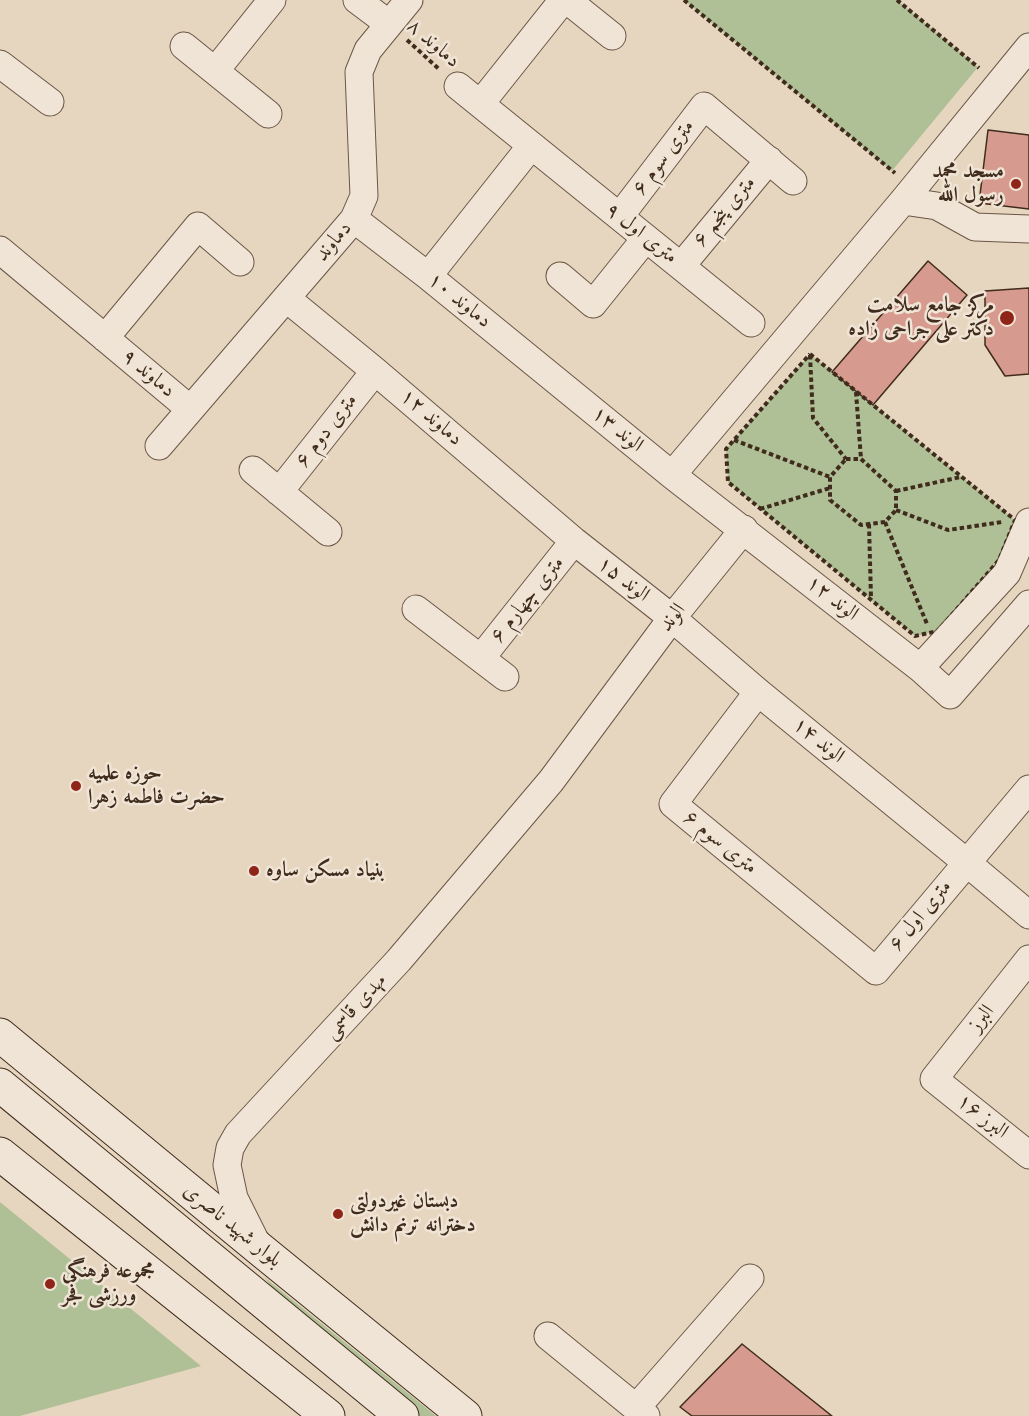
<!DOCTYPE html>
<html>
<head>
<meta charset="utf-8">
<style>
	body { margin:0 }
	canvas { display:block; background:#e7d6bf }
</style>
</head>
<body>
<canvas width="1029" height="1416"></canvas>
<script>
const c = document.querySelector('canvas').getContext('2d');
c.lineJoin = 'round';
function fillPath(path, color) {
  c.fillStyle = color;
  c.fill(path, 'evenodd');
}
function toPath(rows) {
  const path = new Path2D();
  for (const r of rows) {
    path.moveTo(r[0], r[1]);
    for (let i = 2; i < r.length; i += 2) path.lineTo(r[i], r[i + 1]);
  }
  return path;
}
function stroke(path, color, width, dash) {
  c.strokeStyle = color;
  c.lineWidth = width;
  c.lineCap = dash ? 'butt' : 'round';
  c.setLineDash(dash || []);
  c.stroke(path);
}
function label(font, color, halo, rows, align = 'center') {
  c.font = font + ' Cardo,Amiri,serif';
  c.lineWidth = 5;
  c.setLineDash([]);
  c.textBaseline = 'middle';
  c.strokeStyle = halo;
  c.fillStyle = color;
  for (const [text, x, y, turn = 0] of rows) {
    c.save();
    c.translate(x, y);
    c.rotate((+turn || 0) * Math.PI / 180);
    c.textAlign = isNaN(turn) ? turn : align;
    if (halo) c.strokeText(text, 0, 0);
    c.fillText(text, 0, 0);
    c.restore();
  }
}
fillPath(toPath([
	[684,0,897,0,978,67,892,171],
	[810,354,1015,520,999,560,938,631,915,636,728,482,726,449],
	[0,1202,201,1366,20,1416,0,1416],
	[264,1277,436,1416,418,1416,293,1314]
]), '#afbf96');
const building = toPath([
	[988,130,1029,135,1029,209,979,203,988,130],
	[928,261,967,295,873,405,832,372,928,261],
	[1029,288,1029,374,1005,376,985,345,985,291,1029,288],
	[742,1344,832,1416,692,1416,680,1407,742,1344]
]);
fillPath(building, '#d69a8e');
stroke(building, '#402c1d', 1.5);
const street = toPath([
	[357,0,389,24],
	[567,0,612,36],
	[184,46,268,114],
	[0,64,50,102],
	[215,71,272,0],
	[458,86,751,323],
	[481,103,563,0],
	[903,201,937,206,975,227,1029,229],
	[620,216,704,106,793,181],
	[354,219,428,276,672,475,920,668,950,695,1029,604],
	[0,250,190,409],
	[682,265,769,160],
	[428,276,531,146],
	[560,276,593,304,646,238],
	[286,298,375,371,574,541,672,618,758,692,966,862,1029,915],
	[105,338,198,226,240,262],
	[159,446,354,219,364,196,359,72,368,50,409,0],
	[253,470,328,532],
	[672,475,903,201,1029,47],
	[279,492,375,371],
	[416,609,505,677],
	[481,658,574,541],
	[920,668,1007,573,1029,522],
	[758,692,673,804,876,971,1029,789],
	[1029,959,934,1079,1029,1155],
	[257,1244,234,1198,227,1165,230,1148,238,1134,399,960,551,781,672,618,744,529],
	[548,1336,646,1416],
	[636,1408,750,1278]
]);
const secondary = toPath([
	[0,1035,261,1250,465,1416],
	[0,1085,402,1416],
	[0,1154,328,1416]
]);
stroke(street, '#6a5646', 29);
stroke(secondary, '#402c1d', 35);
stroke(toPath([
	[684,0,895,173],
	[897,0,979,68],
	[407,40,439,69],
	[810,354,1015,520,999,560,938,631,915,636,728,482,726,449,810,354],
	[810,355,813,418,846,459],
	[856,392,861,459],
	[734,440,830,477],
	[846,459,861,459,896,491,896,510,885,522,861,525,830,500,830,477,846,459],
	[896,491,961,477],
	[760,509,830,488],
	[896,510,948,530,1002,522],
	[885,522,927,624],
	[869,524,871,598]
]), '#402c1d', 4, [4.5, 3]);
stroke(street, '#efe4d5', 27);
stroke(secondary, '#efe4d5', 33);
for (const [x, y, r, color] of [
	[1016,184,6,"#8f2418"],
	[1007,318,8,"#8f2418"],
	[76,786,6,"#8f2418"],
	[254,871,6,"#8f2418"],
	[338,1214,6,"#8f2418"],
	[50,1284,6,"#8f2418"]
]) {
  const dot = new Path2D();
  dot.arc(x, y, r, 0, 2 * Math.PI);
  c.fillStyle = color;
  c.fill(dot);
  stroke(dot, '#efe4d5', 2);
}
label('21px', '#402c1d', '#efe4d5', [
	["دماوند ۸",433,44,41],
	["۶ متری سوم",664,158,-53],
	["۶ متری پنجم",725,212,-50],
	["۹ متری اول",641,234,38],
	["دماوند",334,242,-50],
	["دماوند ۱۰",459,301,39],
	["دماوند ۹",148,374,40],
	["دماوند ۱۲",431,418,41],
	["الوند ۱۳",617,430,39],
	["۶ متری دوم",327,431,-52],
	["الوند ۱۵",623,580,38],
	["الوند ۱۲",832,599,38],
	["۶ متری چهارم",528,600,-51],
	["الوند",673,618,-52],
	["الوند ۱۴",818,741,39],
	["۶ متری سوم",720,843,39],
	["۶ متری اول",921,916,-50],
	["مهدی قاسمی",356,1007,-47],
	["البرز",982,1019,-52],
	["البرز ۱۶",982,1117,38],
	["بلوار شهید ناصری",232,1226,39]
]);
label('bold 21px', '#402c1d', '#efe4d5', [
	["مسجد محمد",1004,172,"right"],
	["رسول الله",1004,196,"right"],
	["مرکز جامع سلامت",994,306,"right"],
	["دکتر علی جراحی زاده",994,330,"right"],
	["حوزه علمیه",88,774],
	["حضرت فاطمه زهرا",88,798],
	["بنیاد مسکن ساوه",266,871],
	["دبستان غیردولتی",350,1202],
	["دخترانه ترنم دانش",350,1226],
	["مجموعه فرهنگی",62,1272],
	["ورزشی فجر",62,1296]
], 'left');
</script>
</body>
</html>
